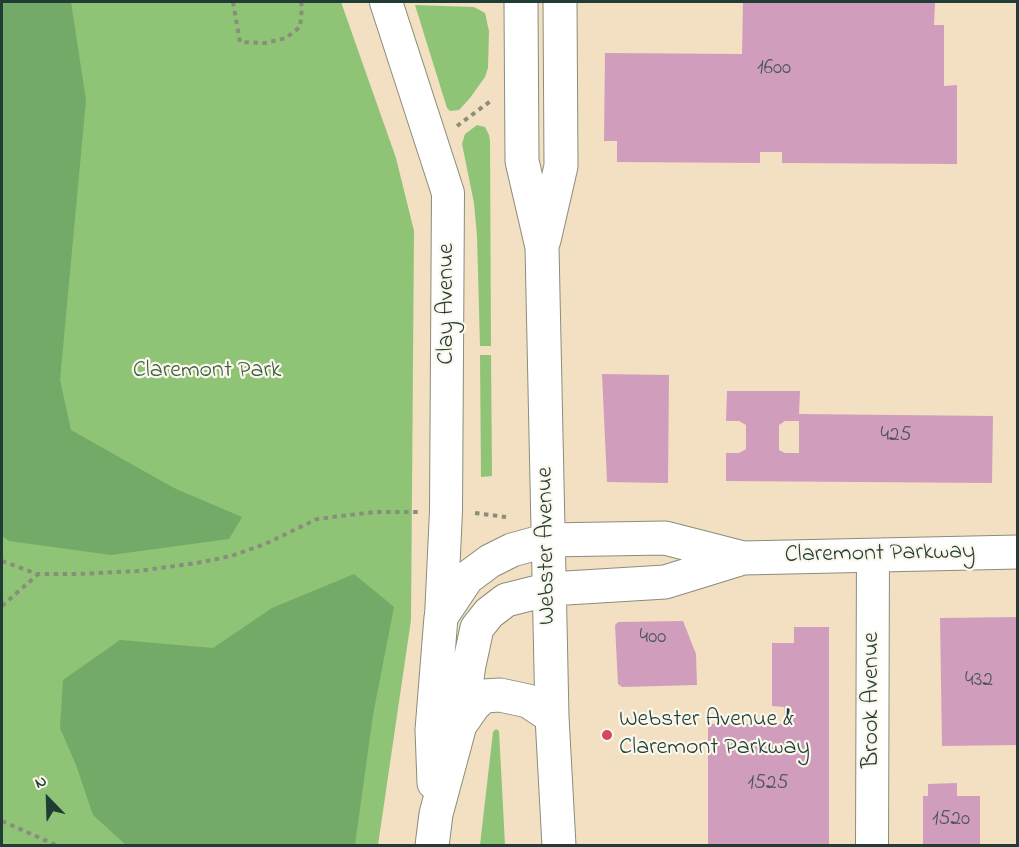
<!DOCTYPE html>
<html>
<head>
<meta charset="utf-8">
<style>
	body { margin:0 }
	#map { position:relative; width:1019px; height:847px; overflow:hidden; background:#f3dfc2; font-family:"Indie Flower",sans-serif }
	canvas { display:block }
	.frame { position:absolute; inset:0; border:3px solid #1f3d34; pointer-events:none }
	.north { position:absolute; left:18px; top:769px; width:60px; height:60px; -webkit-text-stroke:4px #fbf7ec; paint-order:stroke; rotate:337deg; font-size:16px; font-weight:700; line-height:24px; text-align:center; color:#1f3d34 }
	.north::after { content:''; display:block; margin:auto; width:21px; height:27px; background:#1f3d34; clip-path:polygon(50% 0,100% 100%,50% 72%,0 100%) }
</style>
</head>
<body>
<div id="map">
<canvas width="1019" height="847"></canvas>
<div class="frame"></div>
<div class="north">N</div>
</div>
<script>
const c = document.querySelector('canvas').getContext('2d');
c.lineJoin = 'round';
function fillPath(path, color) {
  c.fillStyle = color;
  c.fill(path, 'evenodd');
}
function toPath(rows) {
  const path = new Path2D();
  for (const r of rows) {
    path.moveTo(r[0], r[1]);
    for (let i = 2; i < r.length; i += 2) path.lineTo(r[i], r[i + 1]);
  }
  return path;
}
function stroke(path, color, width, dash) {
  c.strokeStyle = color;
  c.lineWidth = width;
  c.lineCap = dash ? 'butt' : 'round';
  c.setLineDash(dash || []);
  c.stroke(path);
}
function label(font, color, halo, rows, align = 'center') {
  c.font = font + ' "Indie Flower",sans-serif';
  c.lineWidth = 4.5;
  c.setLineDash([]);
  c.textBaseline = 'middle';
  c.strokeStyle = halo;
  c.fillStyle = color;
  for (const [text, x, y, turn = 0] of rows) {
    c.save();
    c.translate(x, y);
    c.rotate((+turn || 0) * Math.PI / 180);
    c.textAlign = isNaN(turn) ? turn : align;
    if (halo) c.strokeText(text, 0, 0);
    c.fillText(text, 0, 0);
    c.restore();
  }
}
fillPath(toPath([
	[2,2,341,2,396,158,414,231,411,620,378,845,2,846],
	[415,5,474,7,485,13,489,31,488,68,485,77,470,98,459,110,450,111,447,108],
	[477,125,485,127,489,135,490,141,491,346,480,346,477,236,474,203,462,144,465,134],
	[480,355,491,355,492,476,481,477],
	[496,729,499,731,505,845,480,845,493,732]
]), '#8fc476');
fillPath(toPath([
	[2,2,71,2,86,100,60,380,71,430,174,488,242,517,229,539,111,555,9,541,2,536],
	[354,574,394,607,373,715,355,845,126,845,93,815,76,765,60,728,63,680,120,640,213,648,272,608]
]), '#73aa67');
fillPath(toPath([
	[743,2,935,2,934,25,944,25,944,86,957,85,957,164,782,163,782,152,760,152,760,163,617,162,617,141,604,141,605,53,742,54],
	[602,374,669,375,668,483,607,482],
	[727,391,800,391,799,414,993,416,992,483,726,481,726,453,739,453,746,449,746,425,739,421,726,421],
	[785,421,799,421,799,453,785,453,779,450,779,425],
	[1018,617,1018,745,942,746,940,618],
	[683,621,696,654,697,685,622,687,618,684,615,625,618,622],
	[794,627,829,627,829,846,708,846,708,724,784,724,784,707,772,706,772,643,794,643],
	[957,783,957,796,980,796,980,846,923,846,923,796,928,796,928,784]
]), '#d09ebc');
const street = toPath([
	[386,2,448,193,446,511,441,617],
	[872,846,873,555]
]);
const secondary = toPath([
	[521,2,522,161,542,247,552,717,559,846],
	[544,240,561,166,560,2],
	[460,725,474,705,484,696,500,695,528,701,552,717],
	[434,783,432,730,441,617,467,578,490,561,512,550,548,540,665,538,743,558],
	[432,846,436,814,460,725,469,665,477,628,489,613,506,600,550,589,665,582,743,558,1018,552]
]);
stroke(street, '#898e7b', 34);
stroke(secondary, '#898e7b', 35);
stroke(toPath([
	[233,2,240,42,265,43,286,38,300,27,302,7,301,2],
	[457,126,492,100],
	[475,513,506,517],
	[2,561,37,574,78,574,138,571,197,563,231,556,265,544,317,519,374,512,418,512],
	[2,606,37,575],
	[2,821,58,846]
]), '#898e7b', 4, [4.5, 4.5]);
stroke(street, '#fff', 32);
stroke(secondary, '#fff', 33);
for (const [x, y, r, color] of [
	[607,735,6,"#d1495b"]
]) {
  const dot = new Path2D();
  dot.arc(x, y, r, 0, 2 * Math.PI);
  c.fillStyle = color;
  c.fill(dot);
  stroke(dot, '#fbf7ec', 2);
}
label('21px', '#4b5556', null, [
	["1600",774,70],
	["425",896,437],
	["400",653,639],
	["432",979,682],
	["1525",768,785],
	["1520",951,821]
]);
label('24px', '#1f3d34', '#fbf7ec', [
	["Clay Avenue",448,304,-90],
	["Webster Avenue",548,546,-91],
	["Claremont Parkway",880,555,-1],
	["Brook Avenue",873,700,-90]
]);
label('24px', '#3b5f44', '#fbf7ec', [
	["Claremont Park",207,372]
]);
label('24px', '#1f3d34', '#fbf7ec', [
	["Webster Avenue &",619,721],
	["Claremont Parkway",619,749]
], 'left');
</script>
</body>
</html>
